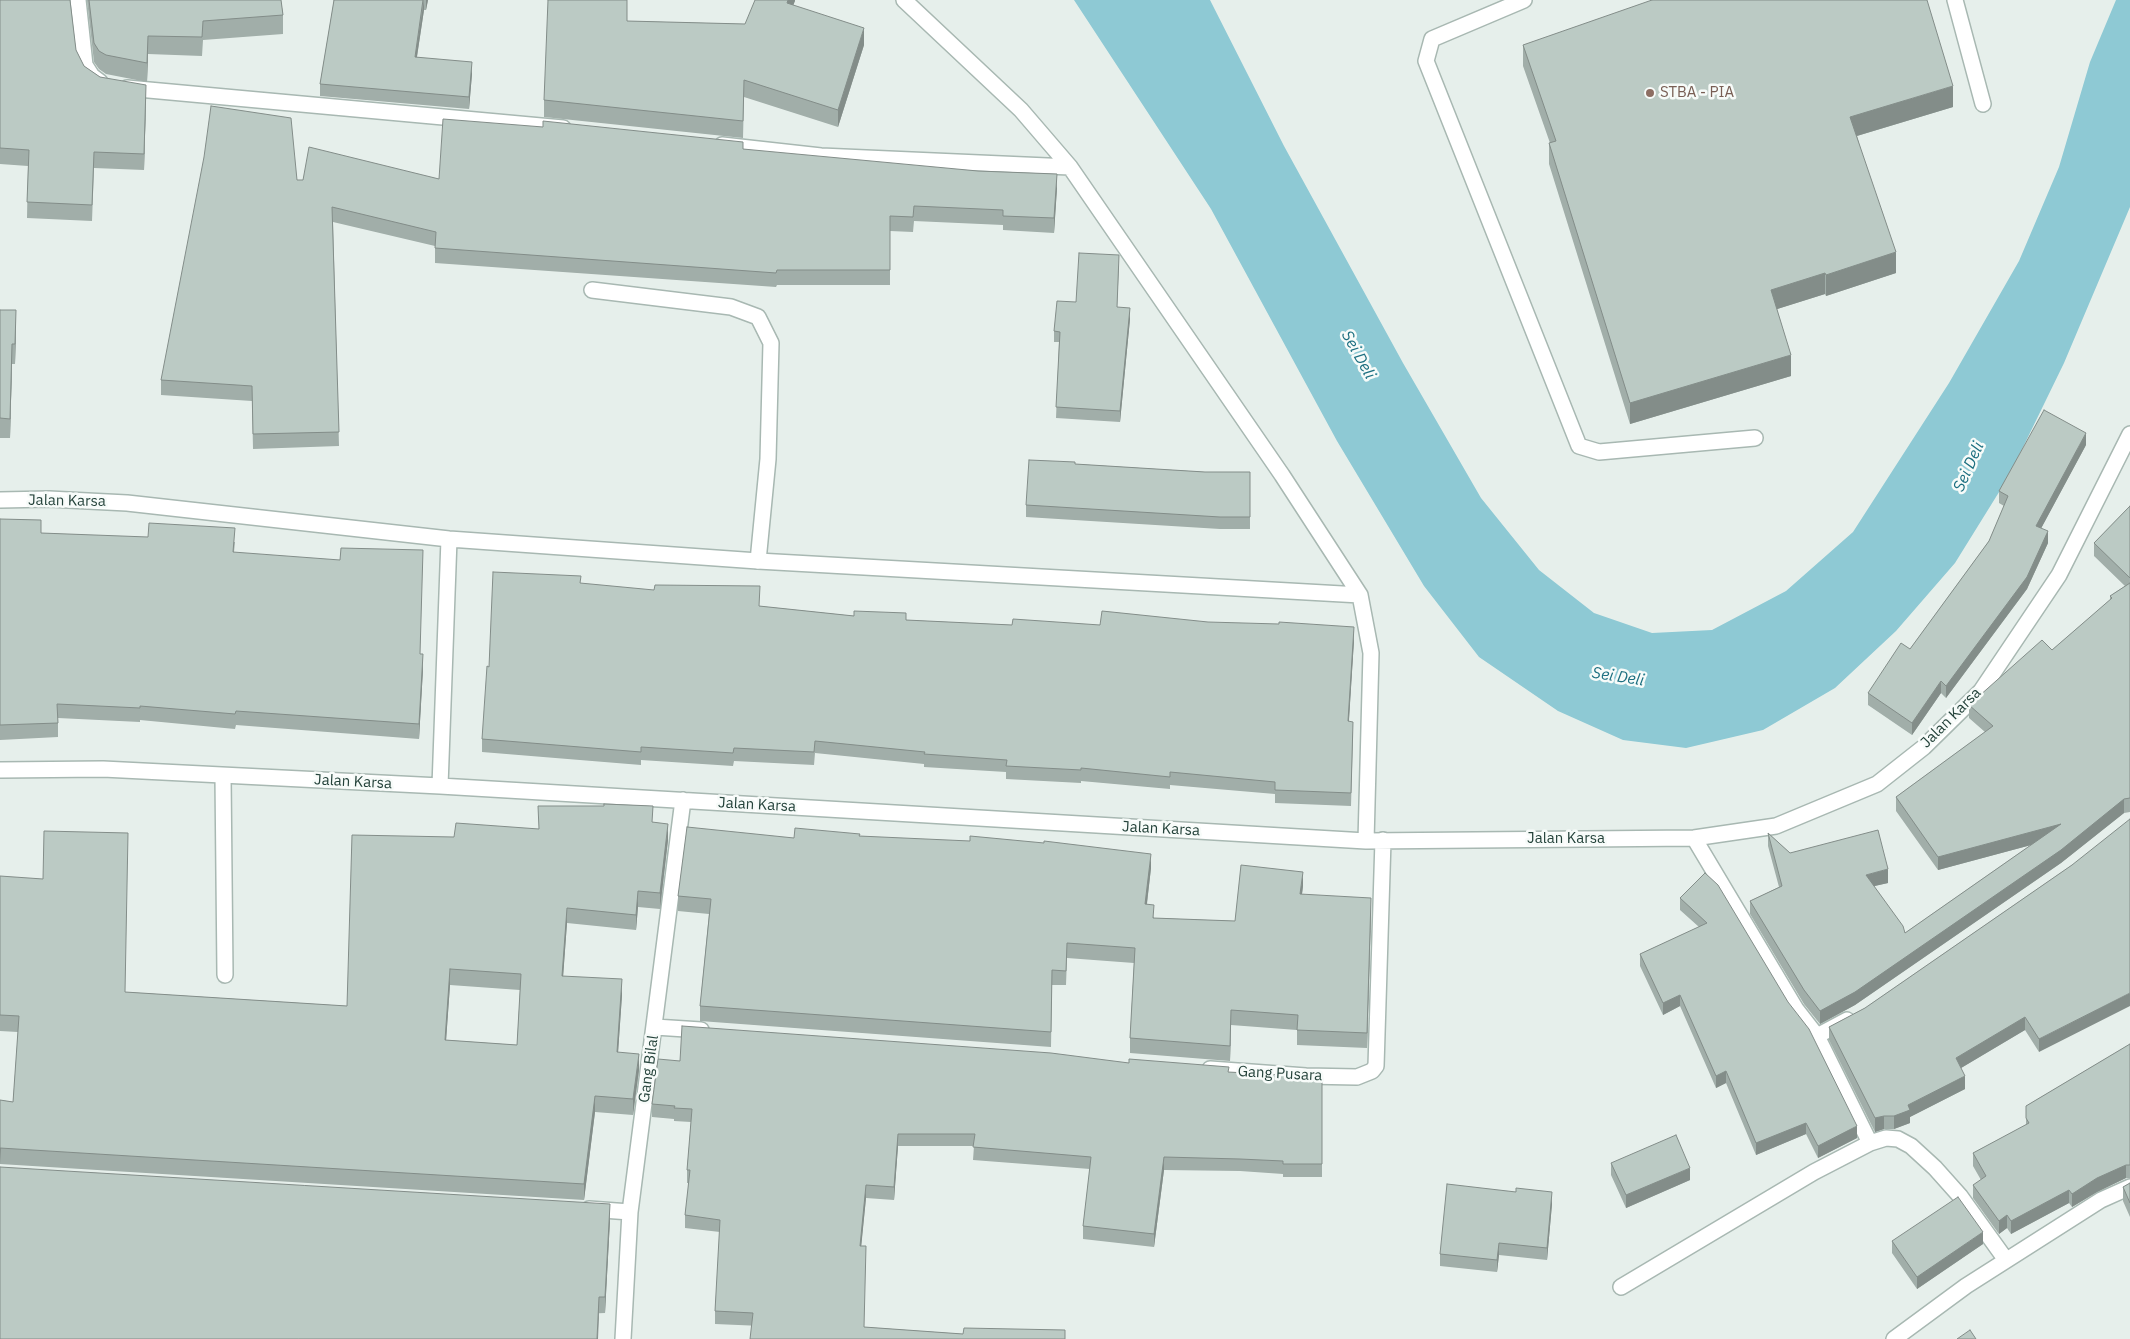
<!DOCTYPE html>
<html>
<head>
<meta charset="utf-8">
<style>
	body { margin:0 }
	canvas { display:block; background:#e6efeb }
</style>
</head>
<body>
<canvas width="2130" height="1339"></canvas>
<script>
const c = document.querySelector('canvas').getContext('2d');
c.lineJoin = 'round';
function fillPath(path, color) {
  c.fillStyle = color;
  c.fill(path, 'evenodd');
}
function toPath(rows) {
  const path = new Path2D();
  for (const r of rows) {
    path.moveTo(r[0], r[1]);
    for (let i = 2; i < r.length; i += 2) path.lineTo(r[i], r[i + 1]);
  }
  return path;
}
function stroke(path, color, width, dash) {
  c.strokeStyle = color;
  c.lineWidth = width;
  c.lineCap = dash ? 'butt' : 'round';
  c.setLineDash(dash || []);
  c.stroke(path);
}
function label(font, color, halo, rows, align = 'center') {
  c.font = font + ' "IBM Plex Sans",sans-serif';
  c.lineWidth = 5;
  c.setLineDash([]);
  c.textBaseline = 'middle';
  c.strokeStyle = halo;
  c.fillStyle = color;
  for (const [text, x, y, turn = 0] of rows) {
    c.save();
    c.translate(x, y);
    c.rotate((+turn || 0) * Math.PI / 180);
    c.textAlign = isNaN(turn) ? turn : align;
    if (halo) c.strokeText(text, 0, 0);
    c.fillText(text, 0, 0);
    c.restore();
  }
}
fillPath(toPath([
	[1074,0,1210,0,1284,146,1403,363,1481,498,1539,570,1594,613,1652,633,1712,630,1786,591,1853,532,1949,383,2019,261,2059,167,2090,62,2116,0,2130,0,2130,207,2064,363,2009,476,1955,563,1896,631,1835,688,1763,730,1686,748,1623,740,1558,711,1479,657,1424,586,1337,441,1211,209]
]), '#8ec9d4');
const service = toPath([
	[1524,0,1432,39,1426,61,1579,446,1599,452,1755,438],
	[1955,0,1983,104],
	[592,290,731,307,758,317,771,343,768,459,758,561],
	[223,776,225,975]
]);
const minor = toPath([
	[78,0,85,65,92,76,100,82],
	[904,0,1021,110,1070,167,1282,475,1360,595,1371,653,1366,841],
	[127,88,563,128],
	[722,145,821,156,1070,167],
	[0,500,49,499,127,503,449,539,758,561,1360,595],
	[0,770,103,769,440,786,1366,841,1694,838,1776,826,1877,784,1924,747,1981,691,2059,575,2130,434],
	[440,786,449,539],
	[1694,838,1796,1009,1817,1036,1870,1143],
	[655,1027,701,1030],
	[1817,1036,1847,1020],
	[1210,1069,1306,1076,1357,1077,1372,1071,1376,1066,1383,840],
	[589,1209,630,1212],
	[1621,1287,1814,1172,1870,1143,1886,1138,1898,1139,1911,1146,1935,1168,1960,1196,2006,1260],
	[623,1339,630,1212,683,800],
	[1894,1339,1966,1286,2101,1200,2130,1187]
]);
stroke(service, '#a8b8b2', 18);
stroke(minor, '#a8b8b2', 18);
stroke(service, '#fff', 15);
stroke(minor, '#fff', 15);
fillPath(toPath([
	[0,0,76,50,84,66,100,77,146,100,144,170,94,168,92,221,27,218,28,166,0,164],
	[87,0,281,0,283,15,283,34,203,40,202,56,148,54,147,82,106,74,99,69,94,62],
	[334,0,428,0,426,10,424,10,417,57,472,74,469,109,320,96,320,84],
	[795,0,793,5,864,45,838,127,744,97,743,138,544,117,544,100,627,21,745,24],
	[1523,45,1953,107,1857,136,1896,273,1826,296,1825,294,1777,309,1791,376,1630,424,1549,164,1549,143,1550,143,1523,66],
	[743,149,1057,188,1054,233,1003,230,1003,225,914,221,913,232,890,231,890,285,777,285,776,287,435,263,435,246,333,222,339,446,253,449,252,401,161,395,161,380,297,180,439,179],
	[1119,266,1117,307,1130,319,1120,422,1056,418,1059,342,1054,342,1054,331,1076,302],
	[0,310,16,330,15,364,12,364,10,438,0,438],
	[2086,445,2041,528,2048,543,2027,589,1946,698,1941,693,1912,735,1868,705,1868,693,1910,649,1989,541,2004,506,1999,503,1999,491],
	[1075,464,1205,472,1250,472,1250,529,1220,529,1026,517,1026,505],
	[2130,506,2130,812,2124,813,2061,863,1855,1005,1820,1024,1804,1004,1750,914,1750,901,1779,887,1768,846,1768,833,1790,853,1888,883,1874,886,1905,933,2031,845,1938,870,1896,811,1896,797,1985,732,1969,718,1969,705,2052,650,2110,600,2110,596,2125,586,2094,556,2094,543],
	[0,519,41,533,235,542,234,552,420,654,423,669,419,739,236,725,235,729,140,720,140,722,58,718,58,737,0,740],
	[581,584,759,606,854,616,906,620,1012,625,1100,625,1354,640,1349,721,1353,734,1351,806,1275,803,1275,794,1170,785,1170,789,1081,781,1081,783,1006,779,1006,772,924,767,924,764,815,753,814,765,734,761,733,766,641,760,641,765,482,752,482,739],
	[653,822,668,840,660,909,638,907,636,930,567,923,563,976,622,995,618,1052,639,1070,633,1115,595,1112,584,1200,0,1164,0,1100,13,1102,18,1032,0,1031,0,876,125,992,347,1006,454,837,538,829],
	[450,985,520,990,517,1045,446,1040],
	[860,836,1151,868,1147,904,1154,918,1235,921,1303,886,1302,894,1371,913,1367,1048,1297,1045,1297,1030,1231,1025,1230,1061,1130,1053,1130,1038,1134,963,1067,958,1066,985,1052,985,1051,1047,700,1021,700,1006,709,914,678,911,678,896,794,838],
	[2072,865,2039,1052,2025,1030,1961,1068,1965,1089,1910,1117,1910,1123,1894,1129,1884,1129,1875,1132,1829,1040,1829,1027,1865,1008],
	[1705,873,1857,1138,1818,1158,1806,1134,1756,1155,1726,1083,1716,1088,1680,1006,1663,1015,1640,966,1640,954,1699,927,1680,910,1680,898],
	[2130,1044,2130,1178,2126,1178,2097,1192,2072,1207,2069,1203,2011,1234,2007,1228,1999,1234,1973,1198,1973,1185,1981,1180,1973,1166,1973,1153,2026,1125,2026,1106],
	[680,1061,1129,1063,1229,1072,1322,1077,1322,1177,1283,1177,1283,1174,1240,1171,1164,1170,1154,1247,1083,1239,1083,1226,1090,1169,973,1160,974,1146,898,1146,894,1200,866,1198,861,1246,864,1327,963,1334,1065,1339,715,1324,715,1311,720,1232,685,1228,685,1215,689,1183,687,1183,687,1170,691,1122,674,1121,674,1119,652,1117,652,1104],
	[1611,1163,1690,1180,1626,1208,1611,1175],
	[2130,1183,2130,1217,2123,1201,2123,1187],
	[1516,1192,1552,1204,1547,1260,1499,1255,1497,1272,1440,1266,1440,1254],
	[610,1220,605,1313,0,1339],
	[1892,1241,1983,1244,1917,1289,1892,1253]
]), '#a1aea9');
fillPath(toPath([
	[424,0,424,10,415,69,415,57],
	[426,0,428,0,426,10],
	[788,0,795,0,795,1,787,21,787,3],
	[864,28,864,45,838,127,838,110],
	[148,36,148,54,147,82,147,63],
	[472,62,472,74,469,109,469,97],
	[146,85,146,100,144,170,144,154],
	[1953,86,1953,107,1850,138,1850,117],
	[1057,174,1057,188,1054,233,1054,218],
	[1896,252,1896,273,1826,296,1826,275],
	[1825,273,1825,294,1771,311,1771,290],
	[1130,308,1130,319,1120,422,1120,411],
	[16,310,16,330,15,364,15,344],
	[12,344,12,364,10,438,10,419],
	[1791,355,1791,376,1630,424,1630,403],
	[2086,433,2086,445,2036,538,2036,526],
	[2048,531,2048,543,2027,589,1946,698,1946,686],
	[1354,627,1354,640,1348,734,1348,721],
	[423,654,423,669,419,739,419,724],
	[1941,681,1941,693,1912,735,1912,723],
	[2124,799,2124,813,2061,863,1855,1005,1820,1024,1820,1011],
	[668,824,668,840,660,909,660,893],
	[2061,824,2061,837,1938,870,1938,857],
	[1151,854,1151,868,1145,919,1145,904],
	[1888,869,1888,883,1866,888,1866,875],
	[1303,872,1303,886,1300,909,1300,894],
	[638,891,638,907,636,930,636,915],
	[1371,898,1371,913,1367,1048,1367,1033],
	[567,908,567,923,562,992,562,976],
	[450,969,450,985,445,1056,445,1040],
	[622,979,622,995,617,1068,617,1052],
	[2130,993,2130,1006,2039,1052,2039,1039],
	[1680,995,1680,1006,1663,1015,1663,1003],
	[1231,1010,1231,1025,1230,1061,1230,1046],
	[2025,1017,2025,1030,1956,1071,1956,1058],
	[639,1054,639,1070,633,1115,633,1099],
	[1726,1071,1726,1083,1716,1088,1716,1076],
	[1965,1076,1965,1089,1910,1117,1910,1123,1894,1129,1894,1116,1908,1105],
	[595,1096,595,1112,584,1200,584,1184],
	[1884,1116,1884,1129,1875,1132,1875,1118],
	[1806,1123,1806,1134,1756,1155,1756,1143],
	[1857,1126,1857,1138,1818,1158,1818,1146],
	[898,1134,898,1146,894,1200,894,1187],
	[0,1148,1,1148,0,1164],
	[1164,1157,1164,1170,1154,1247,1154,1234],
	[2126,1165,2126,1178,2097,1192,2072,1207,2072,1194,2097,1178],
	[1690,1168,1690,1180,1626,1208,1626,1195],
	[866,1185,866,1198,860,1259,860,1246],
	[2069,1190,2069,1203,2011,1234,2011,1221],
	[1552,1192,1552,1204,1547,1260,1547,1248],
	[610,1204,610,1220,605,1313,605,1297],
	[2007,1215,2007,1228,1999,1234,1999,1221],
	[1983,1232,1983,1244,1917,1289,1917,1277],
	[1499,1243,1499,1255,1497,1272,1497,1260],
	[599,1297,599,1313,598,1339,597,1339]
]), '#838d89');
const building = toPath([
	[0,0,70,0,76,50,84,66,100,77,146,85,144,154,94,152,92,205,27,202,29,150,0,148,0,0],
	[89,0,281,0,283,15,203,21,202,37,148,36,147,63,106,55,99,51,94,43,89,0],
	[334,0,423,0,415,57,472,62,469,97,320,84,334,0],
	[548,0,627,0,627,21,745,24,755,0,788,0,787,3,864,28,838,110,744,80,743,121,544,100,548,0],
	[1652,0,1927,0,1953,86,1850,117,1896,252,1826,275,1825,273,1771,290,1791,355,1630,403,1549,143,1556,141,1523,45,1652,0],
	[211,106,291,118,297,180,303,180,309,147,439,179,443,119,543,127,543,121,743,142,743,149,978,171,1057,174,1054,218,1003,216,1003,210,914,206,913,217,890,216,890,270,777,270,776,273,435,248,436,232,332,207,339,432,253,434,252,386,161,380,204,157,211,106],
	[1079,253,1119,255,1117,307,1130,308,1120,411,1056,407,1060,332,1054,331,1057,301,1076,302,1079,253],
	[0,310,16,310,15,344,12,344,10,419,0,418,0,310],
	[2044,410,2086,433,2036,526,2048,531,2027,577,1946,686,1941,681,1912,723,1868,693,1901,643,1910,649,1989,541,2008,496,1999,491,2044,410],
	[1029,460,1075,462,1075,464,1205,472,1250,472,1250,517,1220,517,1026,505,1029,460],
	[2130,506,2130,578,2094,543,2130,506],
	[0,519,41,520,41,533,148,537,149,523,235,528,233,552,340,560,341,548,423,550,420,654,423,654,419,724,236,711,235,714,140,706,140,708,57,704,58,723,0,725,0,519],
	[493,572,581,576,580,583,654,590,655,585,760,586,759,606,854,616,854,611,906,613,906,620,1012,625,1013,619,1100,625,1102,611,1208,622,1279,624,1279,622,1354,627,1348,721,1353,722,1351,793,1275,790,1275,782,1170,772,1170,777,1081,768,1081,770,1006,766,1007,760,924,754,925,752,815,741,814,752,734,748,733,753,641,747,641,752,482,739,487,666,489,667,493,572],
	[2130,583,2130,798,2124,799,2061,850,1855,992,1820,1011,1804,990,1750,901,1782,886,1768,833,1790,853,1878,830,1888,869,1866,875,1903,926,1905,933,2061,824,1938,857,1896,797,1993,726,1969,705,2042,640,2052,650,2112,598,2110,596,2130,583],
	[604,804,653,806,652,822,668,824,660,893,638,891,636,915,567,908,562,976,622,979,617,1052,639,1054,633,1099,595,1096,584,1184,0,1148,0,1100,13,1102,19,1016,0,1015,0,876,43,879,44,831,128,833,125,992,347,1006,352,835,454,837,456,823,539,829,538,806,604,806,604,804],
	[450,969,521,974,517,1045,445,1040,450,969],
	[2130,819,2130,993,2039,1039,2025,1017,1956,1058,1965,1076,1908,1105,1910,1110,1894,1116,1884,1116,1875,1118,1829,1027,1865,1008,2072,865,2130,819],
	[687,827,794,838,795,828,860,834,859,836,970,841,970,836,1044,843,1044,841,1151,854,1145,904,1154,905,1153,918,1235,921,1241,865,1303,872,1300,894,1371,898,1367,1033,1297,1030,1298,1015,1231,1010,1230,1046,1130,1038,1135,948,1067,943,1066,971,1052,970,1051,1032,700,1006,711,899,678,896,687,827],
	[1705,873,1718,885,1788,1002,1809,1029,1857,1126,1818,1146,1806,1123,1756,1143,1726,1071,1716,1076,1680,995,1663,1003,1640,954,1707,923,1680,898,1705,873],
	[682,1026,1051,1053,1129,1063,1129,1059,1229,1067,1228,1072,1322,1077,1322,1164,1283,1164,1283,1161,1240,1159,1164,1157,1154,1234,1083,1226,1091,1157,973,1147,975,1134,898,1134,894,1187,866,1185,860,1246,866,1246,864,1327,963,1334,964,1328,1065,1330,1065,1339,750,1339,753,1313,715,1311,720,1220,685,1215,690,1170,687,1170,692,1109,674,1108,675,1106,652,1104,658,1059,680,1061,682,1026],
	[2130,1044,2130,1165,2126,1165,2097,1178,2072,1194,2069,1190,2011,1221,2007,1215,1999,1221,1973,1185,1986,1176,1973,1153,2029,1123,2026,1118,2026,1106,2130,1044],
	[1676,1135,1690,1168,1626,1195,1611,1163,1676,1135],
	[0,1167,610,1204,605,1297,599,1297,597,1339,0,1339,0,1167],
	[2130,1183,2130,1203,2123,1187,2130,1183],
	[1447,1184,1516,1192,1516,1188,1552,1192,1547,1248,1499,1243,1497,1260,1440,1254,1447,1184],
	[1958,1197,1983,1232,1917,1277,1892,1241,1958,1197],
	[1970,1330,1976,1339,1957,1339,1970,1330]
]);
fillPath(building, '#bbcac4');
stroke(building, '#838d89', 1);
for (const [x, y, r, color] of [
	[1650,93,5,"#8d6e63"]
]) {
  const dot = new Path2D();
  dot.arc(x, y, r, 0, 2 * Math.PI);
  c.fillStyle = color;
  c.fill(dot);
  stroke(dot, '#f7fbf9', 2);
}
label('15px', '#785e54', '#f7fbf9', [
	["STBA - PIA",1660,93]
], 'left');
label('15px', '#24423a', '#f7fbf9', [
	["Jalan Karsa",67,501,1],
	["Jalan Karsa",1951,718,-45],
	["Jalan Karsa",353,782,3],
	["Jalan Karsa",757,805,3],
	["Jalan Karsa",1161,829,3],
	["Jalan Karsa",1566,839],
	["Gang Bilal",649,1069,-82],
	["Gang Pusara",1280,1074,3]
]);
label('italic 16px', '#1c6f80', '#f7fbf9', [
	["Sei Deli",1358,355,61],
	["Sei Deli",1969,467,-66],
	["Sei Deli",1618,677,9]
]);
</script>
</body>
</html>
